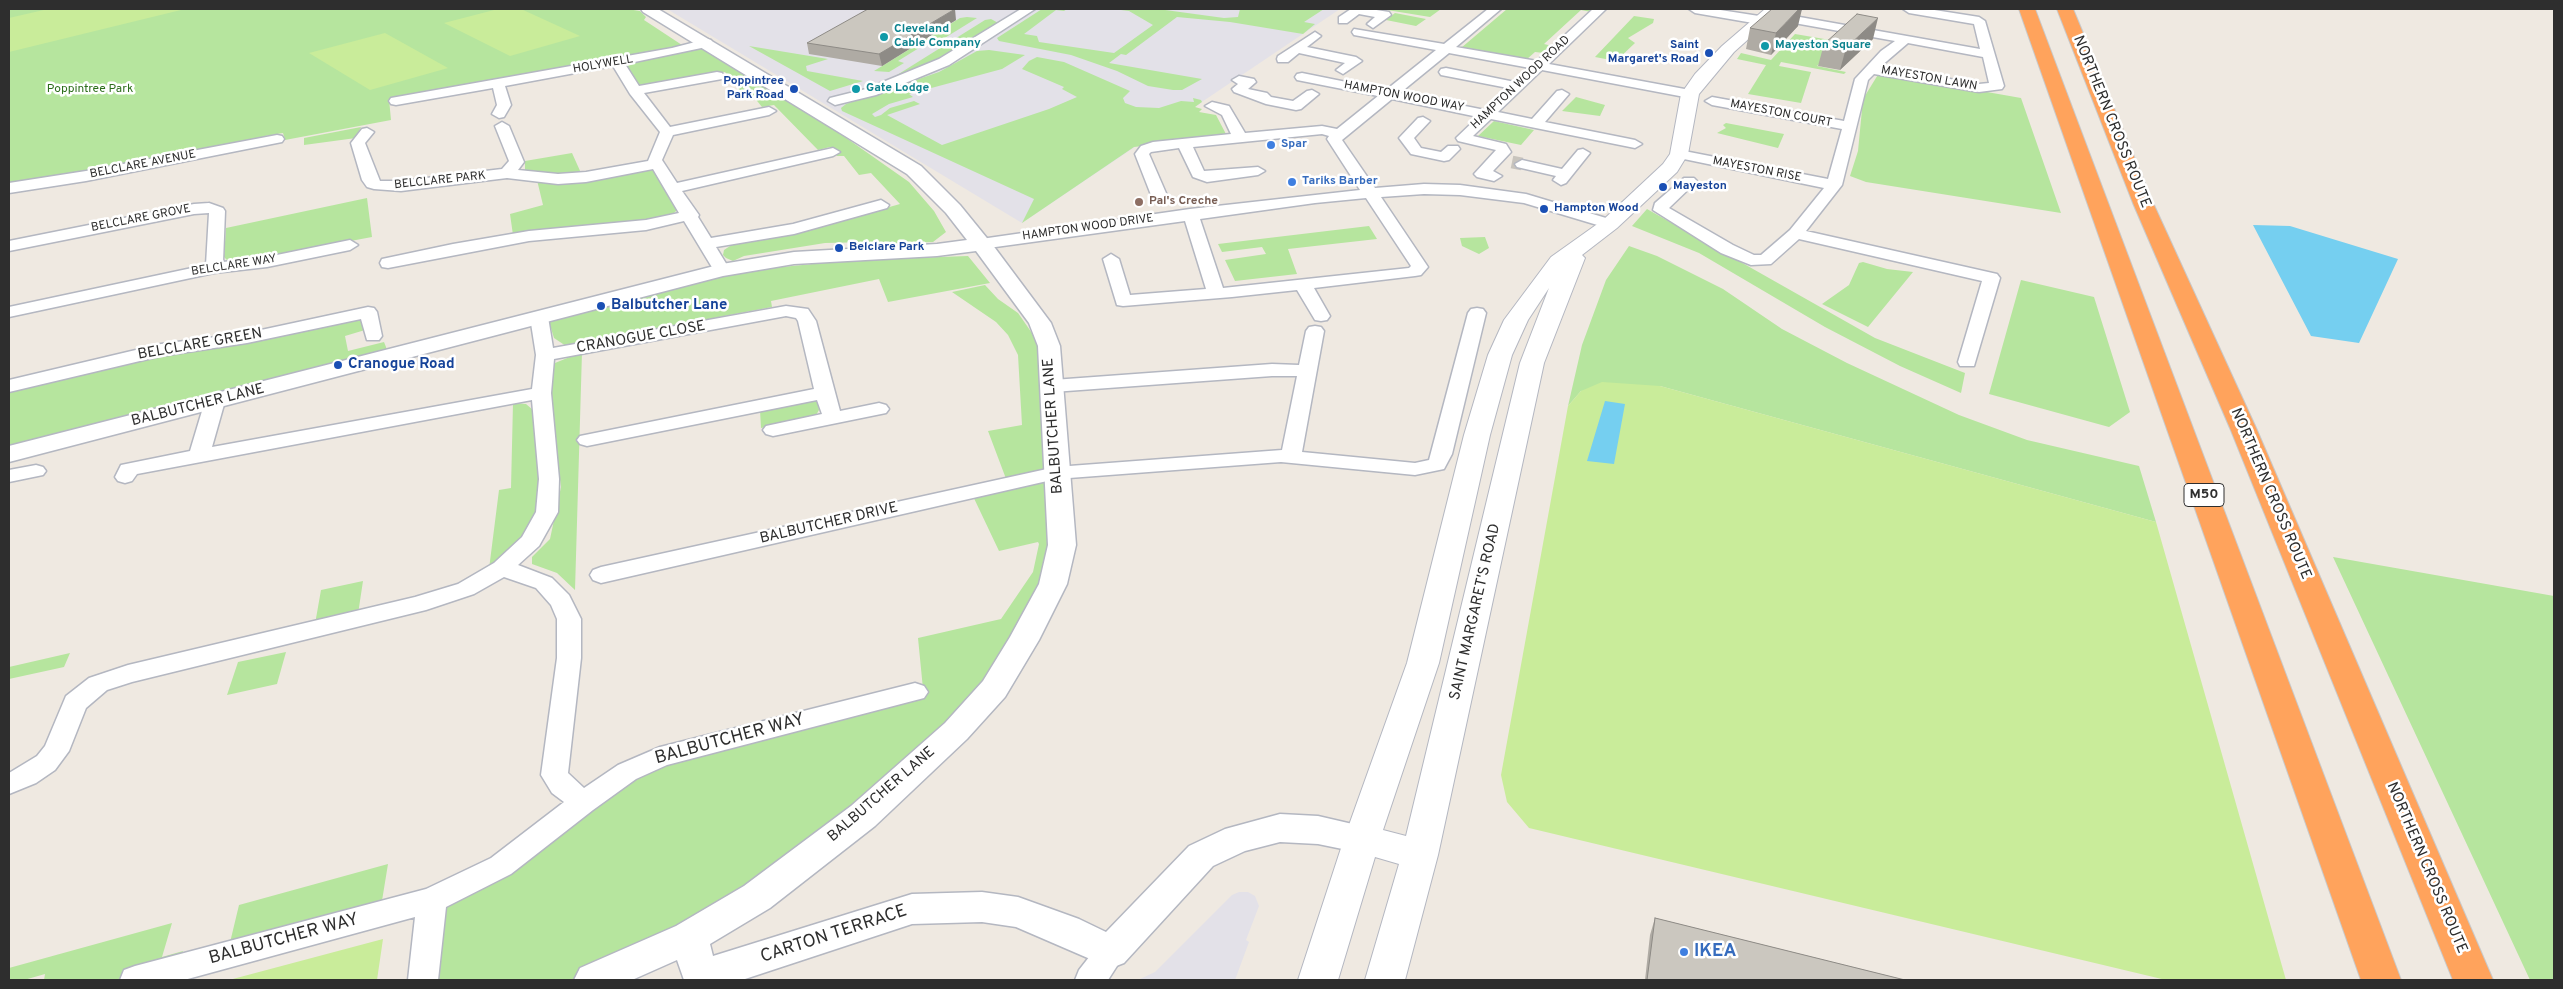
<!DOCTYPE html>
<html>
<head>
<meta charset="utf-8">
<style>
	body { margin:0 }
	#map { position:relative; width:2563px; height:989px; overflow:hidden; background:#efe9e1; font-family:Overpass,sans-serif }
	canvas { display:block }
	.frame { position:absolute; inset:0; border:10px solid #2e2e2e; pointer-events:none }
</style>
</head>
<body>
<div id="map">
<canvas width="2563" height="989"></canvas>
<div class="frame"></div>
</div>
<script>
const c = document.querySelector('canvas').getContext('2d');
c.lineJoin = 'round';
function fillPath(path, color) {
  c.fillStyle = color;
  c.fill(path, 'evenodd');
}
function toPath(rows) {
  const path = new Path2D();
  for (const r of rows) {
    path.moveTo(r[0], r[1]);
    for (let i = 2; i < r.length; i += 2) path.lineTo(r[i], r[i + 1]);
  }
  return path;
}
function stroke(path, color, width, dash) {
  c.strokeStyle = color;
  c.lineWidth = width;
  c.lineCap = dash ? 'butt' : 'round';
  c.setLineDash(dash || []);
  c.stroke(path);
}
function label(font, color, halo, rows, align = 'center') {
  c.font = font + ' Overpass,sans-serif';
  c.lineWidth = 5;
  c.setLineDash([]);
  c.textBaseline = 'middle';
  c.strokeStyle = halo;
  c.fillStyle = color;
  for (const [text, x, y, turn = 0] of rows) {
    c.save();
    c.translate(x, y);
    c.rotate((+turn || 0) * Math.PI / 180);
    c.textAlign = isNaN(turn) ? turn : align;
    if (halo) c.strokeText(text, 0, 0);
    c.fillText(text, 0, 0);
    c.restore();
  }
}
fillPath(toPath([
	[667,9,1340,9,1022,223],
	[1239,892,1248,892,1255,896,1259,906,1246,940,1249,942,1235,980,1138,980,1155,972,1232,895]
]), '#e3e1e8');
fillPath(toPath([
	[9,9,627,9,640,11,646,17,644,20,685,47,389,99,391,120,285,140,283,133,265,136,258,140,9,185],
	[1042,9,1067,9,1064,11,1056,10,1024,34,1037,36,1039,42,1114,53,1153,25,1129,11,1113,9,1158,9,1224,18,1238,17,1240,9,1324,9,1304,22,1315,24,1303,34,1230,22,1177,17,1126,55,1121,54,1109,63,1202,79,1182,90,1173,90,1148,86,1117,71,1071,55,999,41,997,38],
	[1381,9,1441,9,1430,17],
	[1507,9,1594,9,1591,12,1581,10,1544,44,1552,46,1544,53,1535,52,1526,60,1461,48],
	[1395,13,1426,19,1416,26,1386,20],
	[1634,16,1654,19,1653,23,1628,38,1635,43,1616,61,1595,57],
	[967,17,977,18,935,44,927,43,898,61,904,63,889,72,874,71,960,18],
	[991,19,1000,24,948,57,901,76,897,75,985,20],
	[1795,34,1842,42,1817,66,1846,72,1844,74,1781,62,1779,66,1811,72,1801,103,1748,94,1766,65,1737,59,1741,53,1771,60],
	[749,46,828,59,806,66,807,71,863,81,830,91],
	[695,49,704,49,815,116,909,182,934,211,946,232,933,242,884,244,868,242,825,243,744,256,733,261,726,258,723,255,724,250,733,244,798,233,900,204,871,173,859,175,844,156,837,156,830,147,818,150,774,105,762,107,749,91,742,93,725,72,644,86,634,84,624,64],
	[989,50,1025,55,1002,69,909,94,913,97,889,104,872,114,875,117,881,115,890,108,914,101,920,104,887,115,942,145,1049,109,1077,97,1062,89,1064,87,1022,69,1029,61,1037,57,1064,62,1130,91,1123,98,1125,103,1136,107,1159,108,1181,101,1194,102,1193,98,1201,100,1202,102,1195,107,1202,109,1199,112,1216,115,1227,136,1134,147,1022,223,1034,199,842,111,841,108,846,104,939,72,977,51],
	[1879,73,2021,98,2061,213,1866,182,1850,176,1858,151,1863,99],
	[1576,97,1605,105,1600,116,1562,111],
	[1494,121,1534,130,1521,145,1478,136],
	[1726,123,1784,134,1778,148,1717,133,1726,128,1723,125],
	[361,127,356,138,304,145,304,138],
	[572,153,581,173,530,173,525,170,525,161],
	[650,169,656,171,679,208,672,215,658,220,513,235,510,214,543,205,537,180],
	[367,198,372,237,238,262,228,261,224,257,226,228],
	[1647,209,1875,338,1965,373,1961,393,1900,366,1825,327,1699,253,1632,226],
	[1369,226,1377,239,1288,249,1297,274,1235,281,1225,260,1266,254,1262,247,1222,252,1218,244],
	[1485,237,1489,248,1479,254,1462,246,1460,238],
	[1629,246,1657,256,1723,289,1782,329,1847,363,1959,415,2027,440,2139,466,2156,522,1660,386,1581,391,1568,406,1582,345,1606,280],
	[968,256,990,283,888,302,879,279,771,301,772,307,566,346,554,338,549,322,703,281,761,269,854,260],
	[1863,262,1887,269,1913,272,1868,327,1822,304,1849,285,1859,263],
	[2021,280,2094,297,2130,412,2109,427,1989,394],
	[985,285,998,299,1018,313,1034,336,1038,347,1052,545,1045,577,967,723,681,938,578,980,423,980,433,900,628,772,923,689,918,638,1001,619,1033,572,1039,544,1038,542,999,551,971,492,1008,484,988,431,1022,425,1018,355,1008,335,996,322,952,292],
	[361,319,365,330,345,336,348,351,384,342,388,352,9,448,9,389,172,352],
	[582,352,575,590,557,573,532,564,532,557,550,539,561,487,550,408,550,370,555,363],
	[811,401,818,402,819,410,815,417,761,428,760,410],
	[513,403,526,404,533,410,542,483,534,525,514,551,489,569,499,490,511,488],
	[2333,557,2554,596,2554,980,2530,980],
	[363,581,358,614,315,624,321,590],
	[286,652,277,684,227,695,238,662],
	[70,653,64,667,9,679,9,667],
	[388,864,380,913,227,955,239,905],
	[172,923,162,957,183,951,179,964,121,980,44,980,45,974,24,980,9,980,9,968]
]), '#b6e59e');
fillPath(toPath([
	[48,9,185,9,9,52,9,18],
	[498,9,521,9,580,36,510,56,444,23],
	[385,33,448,68,370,90,309,53],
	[1602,382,1660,386,2156,522,2286,980,2166,980,1529,828,1507,802,1501,775,1568,406,1581,391],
	[383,939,377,980,229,980]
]), '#c9ec9a');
fillPath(toPath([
	[2253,225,2290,226,2398,259,2359,343,2311,336],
	[1605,401,1625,404,1614,464,1587,461]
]), '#75cff0');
stroke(toPath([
	[1512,162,1522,164]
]), '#c8c4bd', 13, [13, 7]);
const minor = toPath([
	[1021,9,1035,9,949,65,876,95,835,105,828,101,830,98,866,89,939,59,1021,9],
	[1351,9,1370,9,1389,12,1391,15,1373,28,1367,24,1375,17,1359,14,1347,23,1339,23,1339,17,1351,9],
	[1488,9,1501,9,1456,47,1537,61,1593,9,1606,9,1549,64,1690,90,1697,94,1690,98,1542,70,1498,112,1532,119,1557,91,1562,90,1569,94,1545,122,1635,140,1642,144,1635,148,1491,119,1473,136,1506,144,1511,152,1493,171,1502,176,1494,181,1477,177,1474,174,1496,150,1458,141,1456,138,1478,117,1392,99,1342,140,1375,188,1424,184,1460,185,1526,194,1616,221,1618,224,1616,227,1604,227,1524,203,1460,195,1424,194,1381,197,1428,267,1421,275,1415,276,1314,288,1330,316,1327,320,1321,321,1315,320,1297,290,1232,297,1123,306,1117,305,1103,259,1111,254,1119,259,1130,295,1206,289,1185,221,981,249,973,244,981,239,1190,209,1360,190,1327,139,1329,136,1322,134,1193,147,1204,171,1258,167,1265,171,1258,175,1207,182,1193,177,1179,148,1151,152,1149,154,1169,200,1161,205,1153,200,1135,154,1141,146,1153,142,1231,134,1222,115,1205,106,1212,102,1229,106,1245,133,1322,126,1337,129,1378,96,1297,80,1295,77,1297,74,1302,73,1386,90,1436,50,1354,35,1352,32,1354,29,1444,44,1488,9],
	[1449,53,1530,68,1515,82,1446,68,1441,69,1439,72,1441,75,1508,88,1485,110,1400,93,1449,53],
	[1366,198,1411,266,1409,268,1223,288,1200,219,1315,203,1366,198],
	[1689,9,1714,9,1759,16,1765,20,1759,24,1695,13,1689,9],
	[1788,9,1801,9,1794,16,1980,49,1974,24,1909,13,1903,9,1928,9,1979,17,1985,21,2004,86,2002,89,1979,92,1874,74,1868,80,1842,185,1806,231,1997,274,2000,278,1974,366,1960,366,1958,362,1982,281,1799,239,1771,264,1751,265,1721,253,1653,210,1655,203,1684,178,1694,178,1697,181,1694,184,1669,208,1733,245,1754,255,1761,255,1790,230,1824,188,1679,158,1672,154,1679,150,1828,179,1842,129,1712,105,1705,101,1712,97,1844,121,1855,79,1881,51,1895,41,1783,21,1780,16,1788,9],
	[1908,43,1983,57,1989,83,1979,84,1880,67,1908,43],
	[1315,32,1321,36,1307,47,1356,57,1362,61,1343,74,1336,70,1345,63,1299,53,1288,62,1278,62,1277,59,1278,56,1315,32],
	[707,39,711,40,713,43,711,46,625,64,639,86,717,72,722,73,724,76,722,79,644,93,670,127,769,107,776,111,769,115,673,135,662,160,677,183,833,148,840,152,833,156,682,191,699,215,698,217,711,238,793,224,881,200,889,205,887,208,794,234,716,247,730,270,728,274,722,275,716,274,684,221,646,230,529,241,388,268,382,267,380,263,382,259,453,244,529,231,646,220,679,213,653,169,586,182,558,184,507,178,401,191,374,189,367,187,362,180,351,143,362,129,367,128,374,132,365,143,380,181,401,181,502,169,509,161,495,126,502,122,509,126,524,162,518,170,558,174,586,172,648,161,660,132,630,94,613,66,505,86,511,105,504,117,499,118,492,114,497,105,493,88,396,105,391,104,389,101,391,98,672,48,707,39],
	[1239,76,1254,79,1256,82,1248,89,1267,93,1271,97,1293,101,1307,91,1312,90,1319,94,1301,109,1296,110,1266,104,1234,92,1232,89,1238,84,1232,80,1239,76],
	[1423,117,1430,121,1414,138,1421,148,1441,152,1448,146,1458,146,1460,149,1449,160,1444,161,1411,154,1399,138,1418,118,1423,117],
	[277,135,282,136,284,139,282,142,86,181,9,193,9,183,86,171,277,135],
	[1583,149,1590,153,1566,183,1561,185,1553,180,1556,176,1517,167,1515,164,1522,160,1562,169,1578,150,1583,149],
	[209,203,223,208,225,211,223,262,267,257,350,240,358,245,350,250,267,267,214,273,9,317,9,307,206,265,209,213,194,214,9,251,9,241,194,204,209,203],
	[786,306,808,309,816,321,840,411,879,403,886,405,889,409,886,413,773,436,766,434,763,430,766,426,822,414,817,400,587,446,580,444,577,440,580,436,814,389,798,321,796,318,786,316,554,359,551,393,559,479,558,512,539,546,518,565,552,578,569,595,581,619,581,658,568,773,584,788,618,765,660,747,915,683,924,686,928,692,924,698,667,765,636,779,593,810,511,874,446,907,438,980,408,980,415,917,184,980,120,980,124,970,135,966,426,889,491,858,564,802,552,793,541,775,557,658,557,619,551,605,536,588,504,577,474,594,426,610,132,682,107,690,86,708,69,751,55,770,36,783,9,794,9,773,37,756,45,746,66,696,89,678,128,665,415,597,458,584,494,563,522,537,536,512,539,479,532,400,137,474,132,481,125,483,118,481,115,477,121,465,190,451,205,401,208,397,215,395,222,397,225,401,212,447,532,389,536,355,530,317,533,313,539,312,545,313,548,317,553,348,786,306],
	[368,307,374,308,377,312,382,336,379,340,367,340,361,319,247,343,161,356,9,392,9,380,161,344,247,333,368,307],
	[1477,308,1483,309,1486,313,1452,454,1444,469,1415,475,1281,462,1056,479,601,583,593,580,590,575,593,570,601,567,1056,467,1282,450,1297,376,1272,376,1053,392,1046,390,1043,386,1046,382,1053,380,1272,364,1299,365,1306,331,1309,327,1315,326,1321,327,1324,331,1302,452,1415,463,1429,460,1468,313,1471,309,1477,308],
	[36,465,43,467,46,471,43,475,9,482,9,470,36,465],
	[1111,939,1122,943,1126,952,1108,980,1075,980,1079,970,1100,943,1111,939]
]);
const tertiary = toPath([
	[641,9,658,9,921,166,960,205,995,248,1051,323,1060,346,1076,545,1067,584,1039,640,1005,697,967,739,875,826,770,908,710,944,713,956,912,894,982,892,1018,897,1079,919,1106,932,1189,846,1225,829,1280,814,1318,816,1374,829,1379,839,1374,849,1362,853,1318,844,1280,842,1245,851,1213,866,1124,963,1111,968,1016,927,982,922,912,924,742,980,684,980,677,960,632,980,574,980,580,968,676,926,744,886,851,806,945,723,983,681,1010,637,1039,584,1048,545,1038,346,1029,323,976,251,937,256,794,264,723,276,9,462,9,446,722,264,794,252,937,244,967,240,946,213,907,174,643,12,641,9]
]);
const secondary = toPath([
	[1765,9,1782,9,1734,52,1699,94,1688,154,1677,172,1617,228,1582,255,1585,258,1544,363,1438,855,1405,980,1365,980,1399,864,1375,857,1338,980,1298,980,1344,839,1407,663,1464,435,1488,355,1504,320,1551,257,1603,220,1663,164,1670,154,1681,94,1695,74,1722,46,1765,9],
	[1549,288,1520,363,1406,836,1383,830,1439,663,1490,435,1512,355,1528,320,1549,288]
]);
const motorway = toPath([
	[2019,9,2035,9,2401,980,2361,980,2019,9],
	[2057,9,2073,9,2153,203,2256,428,2493,980,2453,980,2230,428,2133,203,2057,9]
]);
stroke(minor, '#b4b7c1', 3);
stroke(tertiary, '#b4b7c1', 3);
stroke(secondary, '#b4b7c1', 2);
stroke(motorway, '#c9c9c9', 2);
fillPath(minor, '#fff');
fillPath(tertiary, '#fff');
fillPath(secondary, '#fff');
fillPath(motorway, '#ffa35c');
fillPath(toPath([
	[956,20,882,66,809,54,807,43],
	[1798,26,1771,55,1746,49,1750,28],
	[1873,39,1840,70,1818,66,1824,44],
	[1655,918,1905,980,1645,980,1650,935]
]), '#afaba4');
fillPath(toPath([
	[955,9,956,20,882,66,879,54],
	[1799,9,1802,9,1798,26,1771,55,1776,33],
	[1878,18,1873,39,1840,70,1846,48]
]), '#8e8b86');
const building = toPath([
	[868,9,955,9,879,54,807,43,868,9],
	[1772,9,1799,9,1776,33,1750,28,1772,9],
	[1857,14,1878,18,1846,48,1824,44,1857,14],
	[1655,918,1905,980,1647,980,1655,918]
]);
fillPath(building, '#cbc7bf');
stroke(building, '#8e8b86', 1);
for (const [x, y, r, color] of [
	[884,37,5,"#0f9aa8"],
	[1765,46,5,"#0f9aa8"],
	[1709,53,5,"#1a4fb4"],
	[794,89,5,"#1a4fb4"],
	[856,89,5,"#0f9aa8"],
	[1271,145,5,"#3f7fe0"],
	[1292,182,5,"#3f7fe0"],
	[1663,187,5,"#1a4fb4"],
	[1139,202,5,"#8d6e63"],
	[1544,209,5,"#1a4fb4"],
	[839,248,5,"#1a4fb4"],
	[601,306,5,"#1a4fb4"],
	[338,365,5,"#1a4fb4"],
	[1684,952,5,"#3f7fe0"]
]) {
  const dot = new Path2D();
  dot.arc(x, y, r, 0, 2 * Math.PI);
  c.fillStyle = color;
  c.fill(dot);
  stroke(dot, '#fff', 2);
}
label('bold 12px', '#0d838f', '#fff', [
	["Cleveland",894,30],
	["Cable Company",894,44],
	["Mayeston Square",1775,46],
	["Gate Lodge",866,89]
], 'left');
label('bold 12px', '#164399', '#fff', [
	["Saint",1699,46,"right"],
	["Margaret's Road",1699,60,"right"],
	["Poppintree",784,82,"right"],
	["Park Road",784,96,"right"],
	["Mayeston",1673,187],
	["Hampton Wood",1554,209],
	["Belclare Park",849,248]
], 'left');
label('12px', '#2e2e2e', '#fff', [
	["HOLYWELL",603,65,-10],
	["MAYESTON LAWN",1929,79,10],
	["HAMPTON WOOD ROAD",1521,83,-43],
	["HAMPTON WOOD WAY",1404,97,11],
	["MAYESTON COURT",1781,114,11],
	["BELCLARE AVENUE",143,165,-11],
	["MAYESTON RISE",1757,170,11],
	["BELCLARE PARK",440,181,-6],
	["BELCLARE GROVE",141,219,-11],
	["HAMPTON WOOD DRIVE",1088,228,-8],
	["BELCLARE WAY",234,266,-9]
]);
label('12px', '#2c6e1b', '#fff', [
	["Poppintree Park",90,90]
]);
label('bold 12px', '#366cbe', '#fff', [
	["Spar",1281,145],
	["Tariks Barber",1302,182]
], 'left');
label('bold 12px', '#785e54', '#fff', [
	["Pal's Creche",1149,202]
], 'left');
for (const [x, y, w] of [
	[2204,495,40]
]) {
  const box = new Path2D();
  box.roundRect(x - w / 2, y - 11.5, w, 23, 4);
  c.fillStyle = '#fff';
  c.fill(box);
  stroke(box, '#2e2e2e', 1);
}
label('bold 14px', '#2e2e2e', null, [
	["M50",2204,495]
]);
label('15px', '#2e2e2e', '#fff', [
	["NORTHERN CROSS ROUTE",2111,122,68],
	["CRANOGUE CLOSE",641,338,-10],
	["BELCLARE GREEN",200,345,-10],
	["BALBUTCHER LANE",198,406,-14],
	["BALBUTCHER LANE",1054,426,-94],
	["NORTHERN CROSS ROUTE",2270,494,67],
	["BALBUTCHER DRIVE",829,524,-13],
	["SAINT MARGARET'S ROAD",1476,612,-77],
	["BALBUTCHER LANE",882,795,-41],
	["NORTHERN CROSS ROUTE",2426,868,67]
]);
label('bold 15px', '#164399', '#fff', [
	["Balbutcher Lane",611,306],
	["Cranogue Road",348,365]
], 'left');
label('18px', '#2e2e2e', '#fff', [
	["BALBUTCHER WAY",730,740,-15],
	["CARTON TERRACE",834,935,-18],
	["BALBUTCHER WAY",284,940,-15]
]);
label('bold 18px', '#366cbe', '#fff', [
	["IKEA",1694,952]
], 'left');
</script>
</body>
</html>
